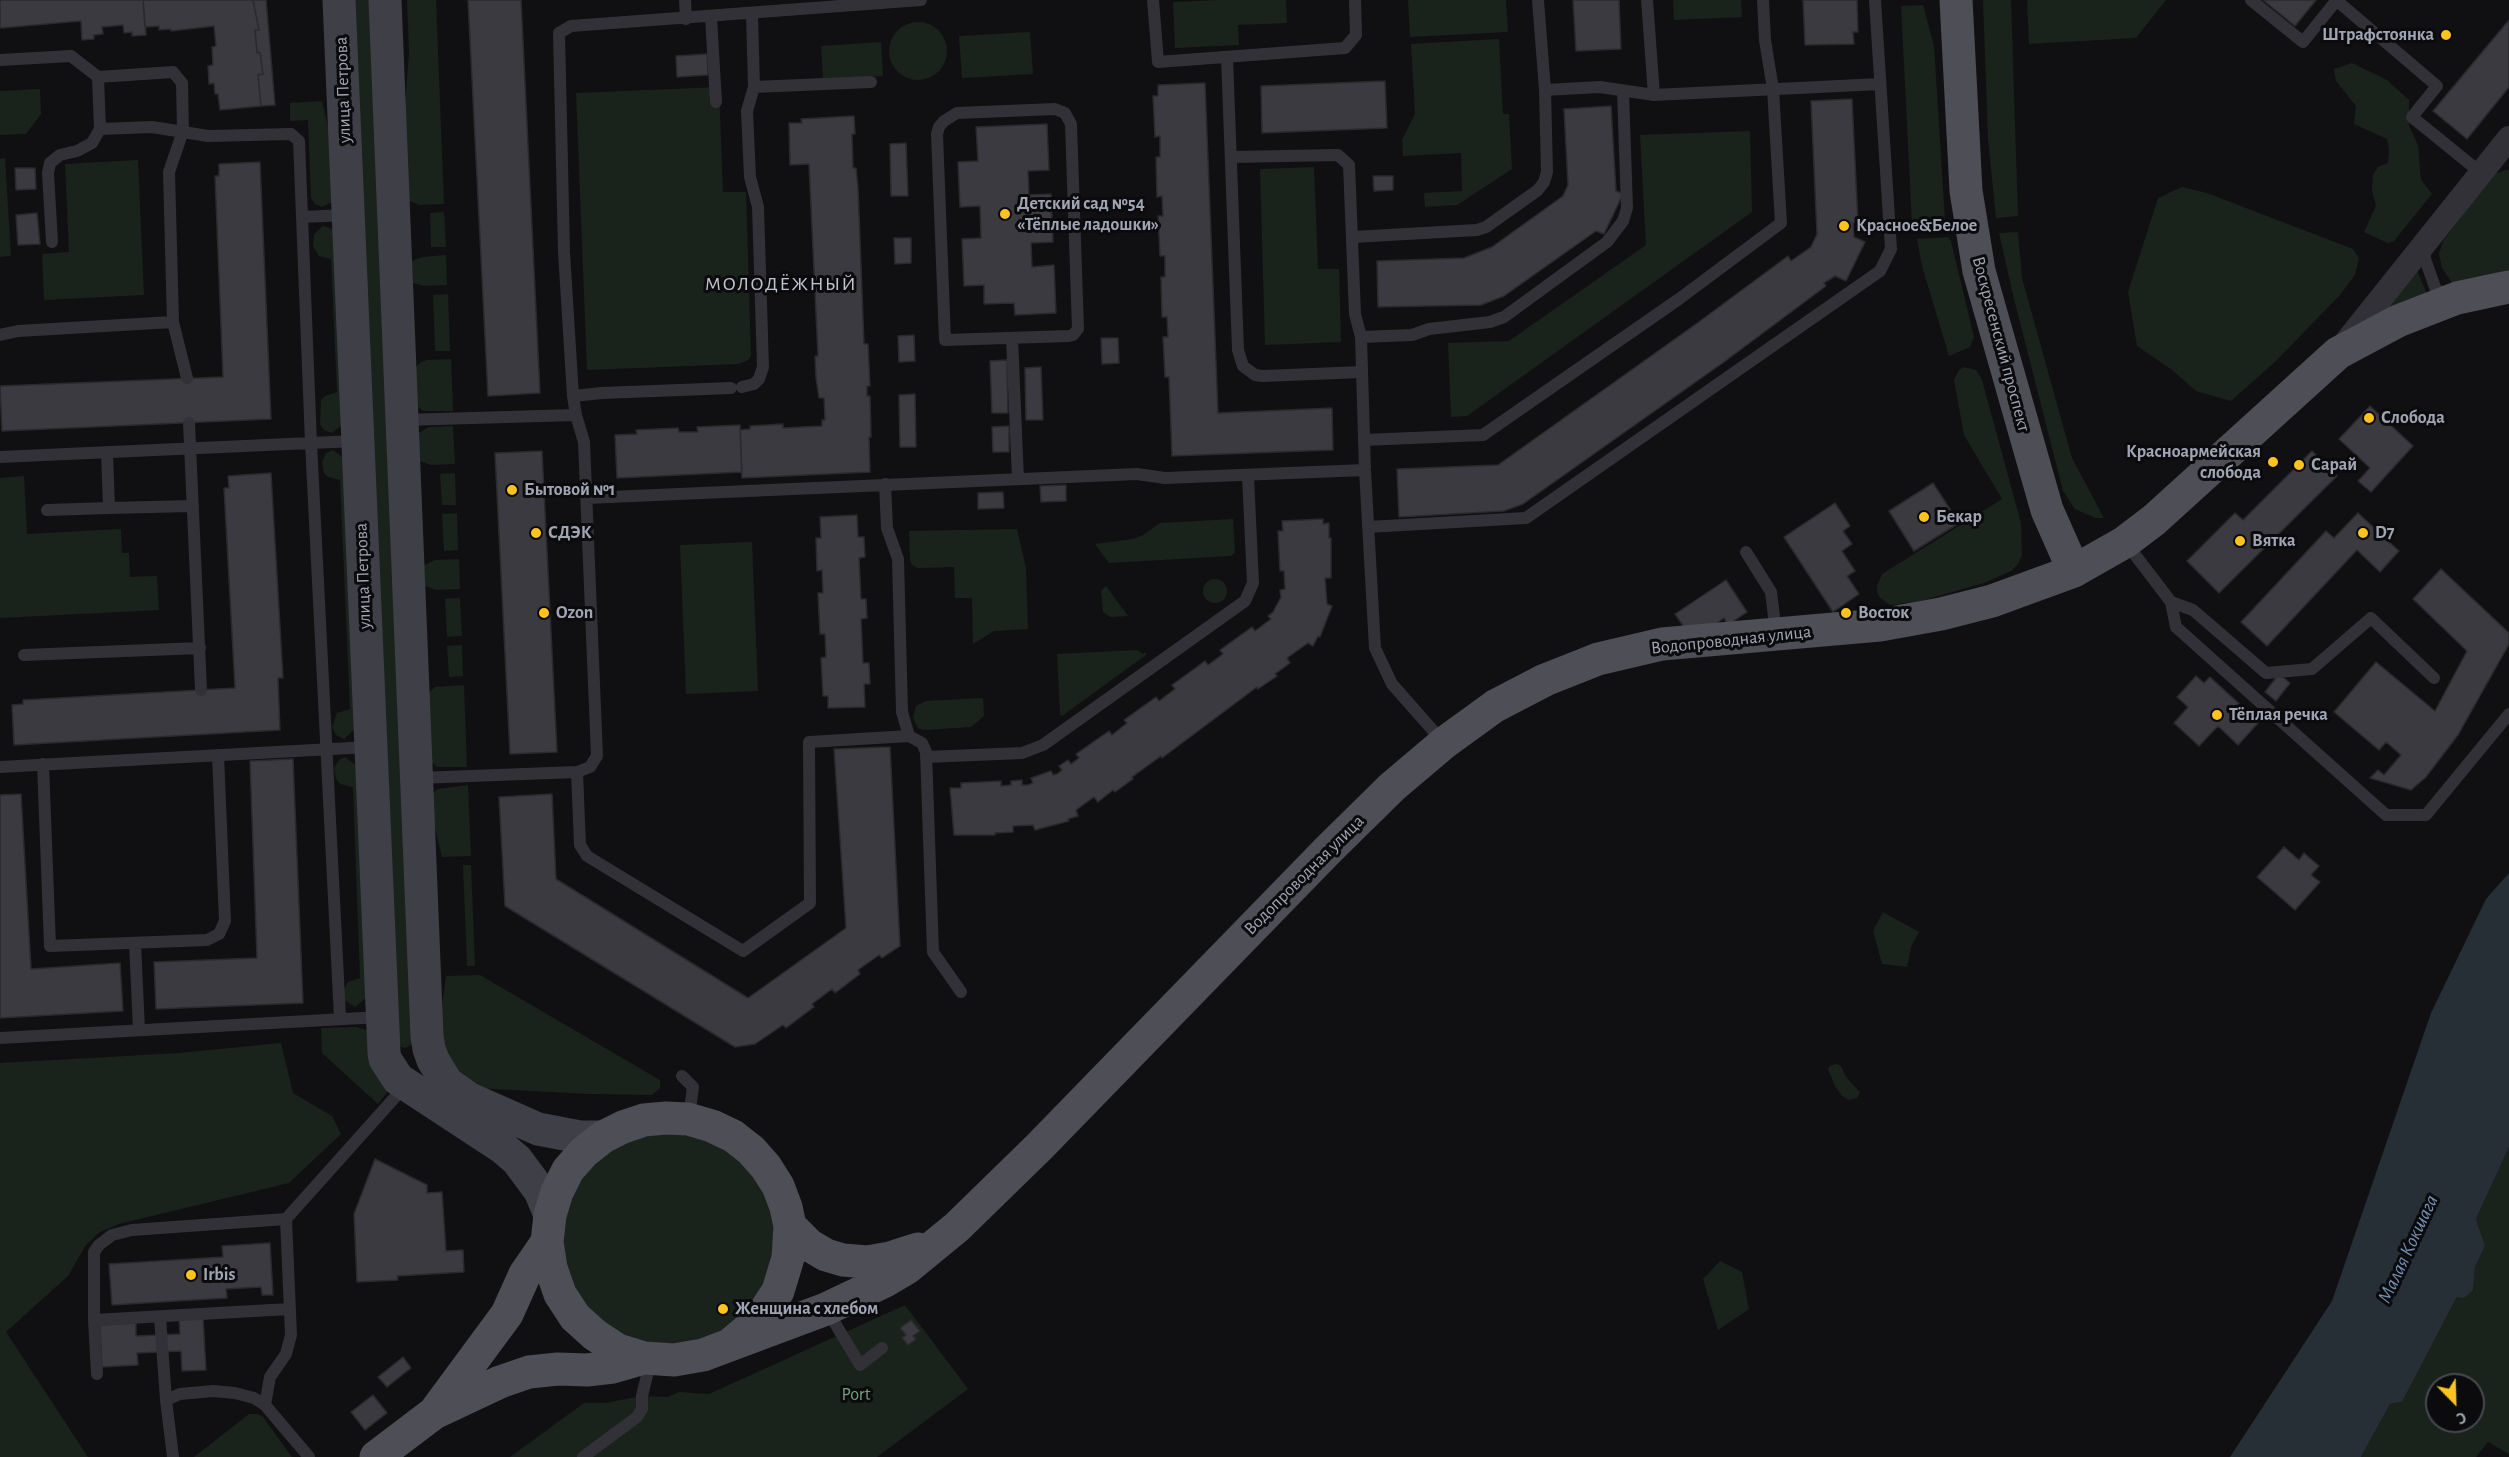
<!DOCTYPE html>
<html>
<head>
<meta charset="utf-8">
<style>
	body { margin:0 }
	#map { position:relative; width:2509px; height:1457px; overflow:hidden; background:#101012; font-family:"Alegreya Sans",sans-serif }
	canvas { display:block }
	.north { position:absolute; left:2425px; top:1373px; width:60px; height:60px; box-sizing:border-box; background:#0b0b0d; border:2px solid #474950; border-radius:50%; rotate:157deg; font-size:16px; font-weight:700; line-height:24px; text-align:center; color:#a0a5b4 }
	.north::after { content:''; display:block; margin:auto; width:21px; height:27px; background:#fec31c; clip-path:polygon(50% 0,100% 100%,50% 72%,0 100%) }
</style>
</head>
<body>
<div id="map">
<canvas width="2509" height="1457"></canvas>
<div class="north">С</div>
</div>
<script>
const c = document.querySelector('canvas').getContext('2d');
c.lineJoin = 'round';
function fillPath(path, color) {
  c.fillStyle = color;
  c.fill(path, 'evenodd');
}
function toPath(rows) {
  const path = new Path2D();
  for (const r of rows) {
    if (r.length === 3) {
      path.moveTo(r[0] + r[2], r[1]);
      path.arc(r[0], r[1], r[2], 0, 2 * Math.PI);
      continue;
    }
    path.moveTo(r[0], r[1]);
    for (let i = 2; i < r.length; i += 2) path.lineTo(r[i], r[i + 1]);
  }
  return path;
}
function stroke(path, color, width, dash) {
  c.strokeStyle = color;
  c.lineWidth = width;
  c.lineCap = dash ? 'butt' : 'round';
  c.setLineDash(dash || []);
  c.stroke(path);
}
function label(font, color, halo, rows, align = 'center') {
  c.font = font + ' "Alegreya Sans",sans-serif';
  c.lineWidth = 6;
  c.setLineDash([]);
  c.textBaseline = 'middle';
  c.strokeStyle = halo;
  c.fillStyle = color;
  for (const [text, x, y, turn = 0] of rows) {
    c.save();
    c.translate(x, y);
    c.rotate((+turn || 0) * Math.PI / 180);
    c.textAlign = isNaN(turn) ? turn : align;
    if (halo) c.strokeText(text, 0, 0);
    c.fillText(text, 0, 0);
    c.restore();
  }
}
fillPath(toPath([
	[350,0,374,0,413,1044,405,1048,397,1045],
	[407,0,436,0,444,204,420,205,409,201,402,142,409,53],
	[1221,0,1286,0,1287,23,1238,25,1239,45,1175,48,1173,2],
	[1408,0,1506,0,1508,32,1410,37],
	[1673,0,1741,0,1742,17,1674,20],
	[1983,0,2011,0,2018,216,1996,218,1988,139],
	[2027,0,2166,0,2136,38,2029,44],
	[1923,5,1934,46,1945,220,1912,223,1901,6],
	[918,51,29],
	[1030,32,1033,74,962,78,959,36],
	[1499,39,1503,114,1509,114,1512,169,1457,205,1425,207,1424,193,1462,191,1461,153,1403,156,1402,140,1415,114,1411,44],
	[881,42,883,76,823,79,821,46],
	[2352,63,2387,80,2409,100,2409,126,2418,145,2421,180,2432,194,2394,241,2388,243,2364,232,2376,206,2372,191,2373,175,2378,167,2388,163,2389,150,2387,139,2354,124,2356,106,2336,81,2334,69],
	[719,87,723,192,746,192,751,356,748,360,739,364,587,370,576,93],
	[40,89,41,114,26,134,0,135,0,91],
	[322,101,335,160,332,202,322,207,315,204,311,198,308,120,290,121,290,103],
	[1750,131,1752,212,1467,416,1451,417,1448,343,1509,341,1646,245,1640,135],
	[5,158,11,256,0,257,0,159],
	[138,160,144,295,44,300,42,254,69,252,65,164],
	[1314,167,1318,269,1339,269,1341,342,1265,345,1260,169],
	[2506,170,2509,170,2509,274,2454,286,2442,268,2439,254,2443,241,2492,175],
	[2182,187,2207,193,2353,249,2359,258,2355,275,2340,295,2276,361,2231,401,2196,391,2172,370,2137,346,2128,292,2158,198],
	[444,212,446,247,431,247,430,213],
	[323,226,332,229,336,234,344,423,332,433,324,430,320,424,321,400,325,396,337,392,331,259,319,256,313,246,314,234],
	[2018,232,2022,278,2072,458,2104,518,2095,518,2075,509,2063,491,2013,295,1999,233],
	[1948,237,1951,241,1974,337,1970,347,1949,356,1922,266,1917,239],
	[446,255,447,285,424,286,413,283,412,261,422,257],
	[2416,268,2428,296,2379,316],
	[448,294,450,351,435,351,433,295],
	[451,359,453,411,423,411,418,407,413,370,421,362,427,360],
	[1964,367,1976,370,1982,380,2021,523,2022,555,2018,564,2011,571,1984,583,1921,601,1890,605,1880,598,1877,592,1877,586,1882,574,2002,499,1964,435,1954,380,1959,370],
	[453,426,455,464,431,465,420,461,416,437,420,432,429,427],
	[333,450,345,459,356,728,344,739,336,735,332,727,337,713,350,709,340,480,328,477,324,473,322,462,326,453],
	[455,473,456,505,442,505,440,474],
	[24,476,27,534,121,529,122,553,129,553,130,577,157,576,159,610,0,618,0,478],
	[457,513,458,550,444,551,442,514],
	[1233,519,1235,552,1231,556,1109,563,1095,544,1133,539,1143,535,1160,523],
	[1017,529,1026,568,1028,629,994,631,973,644,972,598,955,598,954,567,918,568,912,565,910,560,909,531],
	[752,542,758,691,686,694,680,545],
	[459,559,460,589,436,590,425,586,424,565,435,560],
	[1215,591,12],
	[1106,586,1128,616,1110,617,1103,612,1101,591],
	[460,598,462,636,447,637,445,599],
	[462,645,463,676,449,677,447,646],
	[1137,650,1143,654,1146,652,1146,655,1062,716,1060,714,1057,654],
	[464,685,467,767,437,767,432,763,426,695,435,687],
	[983,698,984,716,971,727,924,730,918,728,913,718,916,706,926,701],
	[345,757,357,766,367,997,355,1007,344,1000,343,991,348,982,360,978,353,787,340,784,336,779,334,768,339,760],
	[468,785,471,856,442,857,429,803,433,793,438,789],
	[463,865,471,865,475,966,467,966],
	[1883,912,1919,932,1911,947,1907,967,1882,964,1873,931],
	[480,975,660,1080,660,1088,652,1095,588,1094,474,1088,464,1082,438,1037,446,976],
	[356,1027,366,1030,369,1034,388,1091,378,1104,322,1053,321,1028],
	[281,1043,293,1093,332,1116,341,1134,289,1183,119,1224,100,1232,86,1245,68,1276,6,1332,88,1457,0,1457,0,1063,179,1053],
	[1836,1064,1841,1066,1846,1077,1860,1092,1857,1098,1849,1100,1842,1096,1835,1086,1828,1069,1830,1066],
	[669,1240,106],
	[2509,1147,2509,1454,2488,1442,2476,1457,2361,1457,2390,1404,2402,1402,2457,1297,2473,1290,2475,1267,2485,1246,2476,1219],
	[2437,1385,2473,1385,2473,1421,2437,1421],
	[1720,1261,1742,1272,1749,1309,1718,1330,1703,1279],
	[905,1305,968,1389,877,1457,510,1457,584,1403,605,1403,642,1396,668,1397,679,1392,709,1394],
	[249,1414,257,1414,263,1417,292,1457,194,1457]
]), '#1a221c');
fillPath(toPath([
	[2509,873,2509,1147,2476,1219,2485,1246,2475,1267,2473,1290,2464,1298,2457,1297,2402,1402,2390,1404,2361,1457,2230,1457,2332,1301,2431,1013,2486,899]
]), '#262e36');
const building = toPath([
	[0,0,143,0,146,35,132,36,132,32,124,33,123,25,102,27,103,34,94,35,94,39,82,40,81,21,0,28,0,0],
	[143,0,253,0,259,30,255,30,257,53,260,52,263,74,258,75,261,106,220,110,218,94,215,94,214,83,209,84,208,66,213,65,212,47,216,46,214,26,171,31,171,29,159,30,159,26,145,27,143,0],
	[253,0,266,0,275,105,261,106,258,75,263,74,260,52,257,53,255,30,259,30,253,0],
	[468,0,521,0,540,393,488,396,468,0],
	[1573,0,1619,0,1621,49,1576,51,1573,0],
	[1803,0,1857,0,1858,32,1853,32,1854,44,1805,45,1803,0],
	[2263,0,2316,0,2295,26,2263,0],
	[2509,20,2509,87,2467,139,2433,111,2509,20],
	[707,54,708,75,677,77,676,56,707,54],
	[1385,81,1387,128,1262,133,1261,86,1385,81],
	[1205,83,1218,413,1332,408,1333,450,1172,456,1169,377,1165,377,1163,337,1168,337,1167,317,1162,317,1161,277,1165,277,1165,256,1160,256,1158,216,1163,216,1162,196,1157,197,1156,157,1160,157,1160,136,1155,137,1153,96,1158,96,1158,85,1205,83],
	[1852,99,1858,223,1853,223,1854,237,1865,242,1846,281,1835,276,1824,283,1826,286,1724,362,1523,504,1504,511,1399,517,1397,469,1498,465,1696,324,1788,256,1791,261,1811,247,1817,234,1811,101,1852,99],
	[1611,106,1616,191,1623,194,1604,234,1596,231,1504,296,1481,305,1378,307,1377,261,1464,258,1492,247,1563,196,1568,185,1564,109,1611,106],
	[854,116,855,134,852,134,853,168,856,168,858,188,864,344,868,344,870,386,867,386,867,396,870,396,871,437,869,437,870,472,742,478,740,430,750,429,750,426,783,424,783,428,822,426,822,420,825,420,824,398,819,398,816,378,815,356,818,356,809,164,790,165,789,123,802,123,801,119,854,116],
	[1047,124,1049,170,1028,171,1029,195,1051,194,1053,242,1031,243,1032,267,1054,265,1056,313,1015,315,1014,303,984,304,984,285,964,286,962,239,981,238,980,206,960,207,958,162,978,161,976,127,1047,124],
	[906,143,908,196,891,196,890,144,906,143],
	[260,162,271,419,2,431,0,386,223,377,215,176,219,176,219,164,260,162],
	[15,168,35,168,36,189,16,190,15,168],
	[1373,176,1393,176,1393,190,1374,191,1373,176],
	[37,213,40,244,18,245,16,215,37,213],
	[894,238,911,238,911,263,895,264,894,238],
	[914,335,915,361,899,362,898,336,914,335],
	[1101,338,1118,338,1119,363,1102,364,1101,338],
	[1007,360,1008,413,992,413,990,361,1007,360],
	[1041,367,1043,420,1026,420,1025,368,1041,367],
	[915,394,916,447,900,447,899,395,915,394],
	[2370,406,2413,446,2371,492,2358,481,2370,468,2339,439,2370,406],
	[740,425,742,472,617,478,615,435,637,434,636,430,678,428,679,432,698,432,697,427,740,425],
	[1009,426,1009,452,993,452,992,427,1009,426],
	[542,451,557,752,510,754,495,453,542,451],
	[2312,451,2337,476,2219,593,2187,561,2235,513,2243,520,2312,451],
	[271,473,283,678,278,678,280,730,14,745,12,705,23,704,23,700,235,688,224,488,229,488,228,476,271,473],
	[1933,483,1959,523,1914,551,1889,511,1933,483],
	[1066,485,1066,501,1041,502,1040,486,1066,485],
	[1003,492,1004,508,978,509,978,493,1003,492],
	[1835,503,1850,526,1843,531,1852,544,1842,551,1855,571,1847,576,1859,594,1833,612,1784,537,1835,503],
	[2358,513,2399,551,2380,572,2357,550,2267,646,2241,622,2326,531,2334,538,2358,513],
	[857,515,858,537,864,537,865,557,859,558,861,599,866,599,867,618,861,619,863,663,869,663,870,684,864,684,865,707,828,708,828,696,823,696,821,658,826,657,825,634,820,634,818,593,823,593,822,570,817,571,816,538,821,538,820,517,857,515],
	[1323,519,1323,524,1329,523,1329,538,1331,538,1331,578,1325,578,1327,604,1332,606,1320,637,1318,636,1313,646,1308,643,1287,658,1290,663,1275,674,1277,676,1258,689,1257,687,1162,758,1161,756,1132,777,1133,779,1115,792,1113,790,1098,802,1094,797,1076,810,1078,816,1068,819,1069,821,1035,830,1033,825,1013,826,1013,832,995,833,995,835,954,835,950,788,961,788,961,783,1001,781,1001,786,1011,785,1011,781,1022,780,1022,785,1028,785,1033,783,1031,778,1051,771,1053,775,1057,774,1062,770,1059,766,1068,760,1071,764,1079,758,1076,754,1109,731,1112,735,1127,723,1124,720,1156,697,1159,701,1175,689,1172,685,1205,661,1208,665,1223,654,1220,650,1252,627,1255,631,1271,619,1268,616,1273,612,1281,597,1280,590,1285,589,1284,571,1280,571,1278,531,1283,531,1282,521,1323,519],
	[2441,569,2509,633,2509,644,2458,735,2426,777,2411,790,2370,778,2378,770,2384,775,2401,755,2386,742,2379,750,2334,712,2376,662,2435,711,2467,651,2413,599,2441,569],
	[1726,580,1747,612,1728,625,1724,618,1707,630,1686,630,1675,614,1726,580],
	[2279,674,2290,683,2276,701,2265,692,2279,674],
	[2196,676,2204,683,2210,677,2259,722,2238,745,2218,726,2199,746,2174,723,2188,707,2177,697,2196,676],
	[890,747,900,946,882,958,879,955,858,970,860,974,835,993,832,989,812,1004,814,1007,786,1028,783,1025,755,1044,735,1047,505,906,499,797,552,794,556,879,748,998,846,928,834,749,890,747],
	[293,759,303,1003,156,1009,154,962,257,958,250,761,293,759],
	[21,794,31,969,120,963,123,1011,0,1018,0,795,21,794],
	[2284,847,2299,860,2304,853,2319,866,2311,875,2320,882,2295,910,2257,877,2284,847],
	[375,1159,427,1185,427,1193,442,1192,446,1251,463,1250,464,1272,397,1276,398,1280,357,1282,354,1214,375,1159],
	[270,1243,273,1295,262,1295,261,1287,226,1289,227,1298,112,1305,109,1264,223,1257,222,1246,270,1243],
	[203,1317,206,1370,182,1371,181,1351,137,1353,138,1365,102,1367,100,1325,136,1323,136,1336,180,1334,179,1318,203,1317],
	[911,1320,920,1331,913,1336,916,1339,908,1345,902,1338,906,1335,900,1328,911,1320],
	[403,1357,411,1368,387,1387,378,1377,403,1357],
	[373,1395,387,1413,365,1430,351,1412,373,1395]
]);
fillPath(building, '#3a3a40');
stroke(building, '#2a2a2e', 1.5);
stroke(toPath([
	[685,0,686,19],
	[1153,0,1158,62,1345,48,1356,35,1355,0],
	[1647,0,1654,95],
	[2251,0,2303,42,2336,1],
	[2336,0,2437,86,2412,117,2481,173],
	[711,17,716,102],
	[1227,57,1238,350,1243,366,1255,375,1263,376,1362,372],
	[0,60,71,56,98,77,173,72,182,83,183,131,169,172,173,322,18,331,0,335],
	[754,87,871,82],
	[1545,90,1600,87,1654,95,1880,84],
	[1055,109,1065,113,1071,124,1078,329,1073,335,1069,336,945,340,937,134,939,127,944,121,957,113,1055,109],
	[100,129,152,127,208,136,291,134,299,141,311,443,340,1018],
	[1232,157,1338,155,1349,165,1355,314,1361,337,1365,470,1375,648,1392,684,1444,743],
	[302,217,346,215],
	[1353,237,1477,230,1486,227,1538,190,1544,182,1547,172,1545,90,1538,0],
	[52,242,48,173,50,163,60,155,77,151,92,143,100,129,98,77],
	[2425,246,2425,259,2436,290,2450,295],
	[173,322,187,378],
	[1361,337,1412,335,1429,329,1490,322,1504,317,1607,242,1623,221,1627,208,1623,91],
	[1012,338,1018,479],
	[742,387,754,384,759,379,763,367,758,207,750,177,747,111,754,87,752,14],
	[573,396,602,393,731,388],
	[403,420,576,415],
	[189,423,201,690],
	[1364,440,1483,435,1679,299,1781,223,1773,89,1765,40,1763,0],
	[107,452,109,508,193,506],
	[0,457,355,441],
	[885,484,887,528,898,559,902,712,909,736,922,743,926,752,933,952,961,992],
	[587,498,1137,474,1165,478,1365,470],
	[47,510,109,508],
	[1368,527,1526,518,1880,271,1891,249,1875,0],
	[2126,543,2171,602,2176,627,2386,815,2426,815,2509,714],
	[1746,552,1771,592,1776,633],
	[2171,602,2193,610,2266,673,2312,669,2371,618,2434,678],
	[24,655,200,648],
	[926,757,1022,753,1043,745,1245,601,1253,583,1248,476],
	[43,764,50,946,207,940,219,934,225,921,218,755],
	[0,767,369,747],
	[577,772,590,767,597,756,584,442,576,415,573,396,564,252,559,33,571,26,921,0],
	[418,778,577,772,580,845,587,856,743,951,810,903,809,742,909,736],
	[135,943,139,1030],
	[0,1038,380,1017],
	[682,1076,693,1087,689,1117],
	[289,1309,94,1320,94,1252,99,1245,112,1235,132,1230,286,1219,406,1085],
	[827,1310,860,1365,882,1348],
	[160,1317,166,1400,173,1457],
	[94,1320,97,1374],
	[166,1400,180,1394,213,1391,235,1393,254,1398,265,1405,309,1457],
	[265,1405,270,1377,286,1354,291,1335,286,1219],
	[583,1457,637,1417,642,1409,642,1396,651,1359]
]), '#313137', 12);
stroke(toPath([
	[2342,347,2509,138]
]), '#313137', 24);
stroke(toPath([
	[339,0,384,1052,385,1059,398,1079,503,1148,517,1160,540,1191,550,1215],
	[385,0,427,1036,429,1049,433,1060,447,1083,468,1098,538,1129,580,1137,603,1137]
]), '#3f4047', 33);
stroke(toPath([
	[1956,0,1966,191,1979,271,2047,510,2074,571],
	[790,1226,809,1245,826,1255,843,1260,867,1262,890,1258,918,1249],
	[733,1342,759,1320,778,1291,788,1258,790,1226,786,1207,778,1186,766,1167,751,1150,733,1136,712,1126,688,1119,666,1118,644,1120,623,1127,603,1137,584,1152,568,1170,557,1192,550,1215,547,1242,551,1268,560,1294,575,1317,595,1335,618,1350,644,1358,674,1360,703,1355,826,1309,885,1281,907,1268,957,1227,1039,1147,1328,850,1392,787,1444,743,1495,706,1545,680,1598,659,1662,644,1880,625,1941,614,1992,601,2074,571,2125,542,2154,520,2338,353,2398,321,2457,298,2509,287],
	[434,1413,507,1314,525,1274,547,1242],
	[376,1457,434,1413,500,1382,529,1372,558,1369,587,1370,613,1367,644,1358]
]), '#4d4e56', 33);
for (const [x, y, r, color] of [
	[2446,35,6,"#fec31c"],
	[1005,214,6,"#fec31c"],
	[1844,226,6,"#fec31c"],
	[2369,418,6,"#fec31c"],
	[2273,462,6,"#fec31c"],
	[2299,465,6,"#fec31c"],
	[512,490,6,"#fec31c"],
	[1924,517,6,"#fec31c"],
	[536,533,6,"#fec31c"],
	[2363,533,6,"#fec31c"],
	[2240,541,6,"#fec31c"],
	[544,613,6,"#fec31c"],
	[1846,613,6,"#fec31c"],
	[2217,715,6,"#fec31c"],
	[191,1275,6,"#fec31c"],
	[723,1309,6,"#fec31c"]
]) {
  const dot = new Path2D();
  dot.arc(x, y, r, 0, 2 * Math.PI);
  c.fillStyle = color;
  c.fill(dot);
  stroke(dot, '#0b0b0d', 2);
}
label('bold 18px', '#a0a5b4', '#0b0b0d', [
	["Штрафстоянка",2434,35,"right"],
	["Детский сад №54",1017,204],
	["«Тёплые ладошки»",1017,225],
	["Красное&Белое",1856,226],
	["Слобода",2381,418],
	["Красноармейская",2261,452,"right"],
	["слобода",2261,473,"right"],
	["Сарай",2311,465],
	["Бытовой №1",524,490],
	["Бекар",1936,517],
	["СДЭК",548,533],
	["D7",2375,533],
	["Вятка",2252,541],
	["Ozon",556,613],
	["Восток",1858,613],
	["Тёплая речка",2229,715],
	["Irbis",203,1275],
	["Женщина с хлебом",735,1309]
], 'left');
label('18px', '#a0a5b4', '#0b0b0d', [
	["улица Петрова",343,90,-92],
	["Воскресенский проспект",2001,344,75],
	["улица Петрова",363,576,-92],
	["Водопроводная улица",1731,640,-6],
	["Водопроводная улица",1304,875,-45]
]);
label('18px', '#76a07b', '#0b0b0d', [
	["Port",856,1395]
]);
c.letterSpacing = '1.5px';
label('20px', '#c1c4cf', '#0b0b0d', [
	["МОЛОДЁЖНЫЙ",781,284]
]);
c.letterSpacing = '0px';
label('italic 20px', '#7490b2', '#0b0b0d', [
	["Малая Кокшага",2408,1249,-65]
]);
</script>
</body>
</html>
